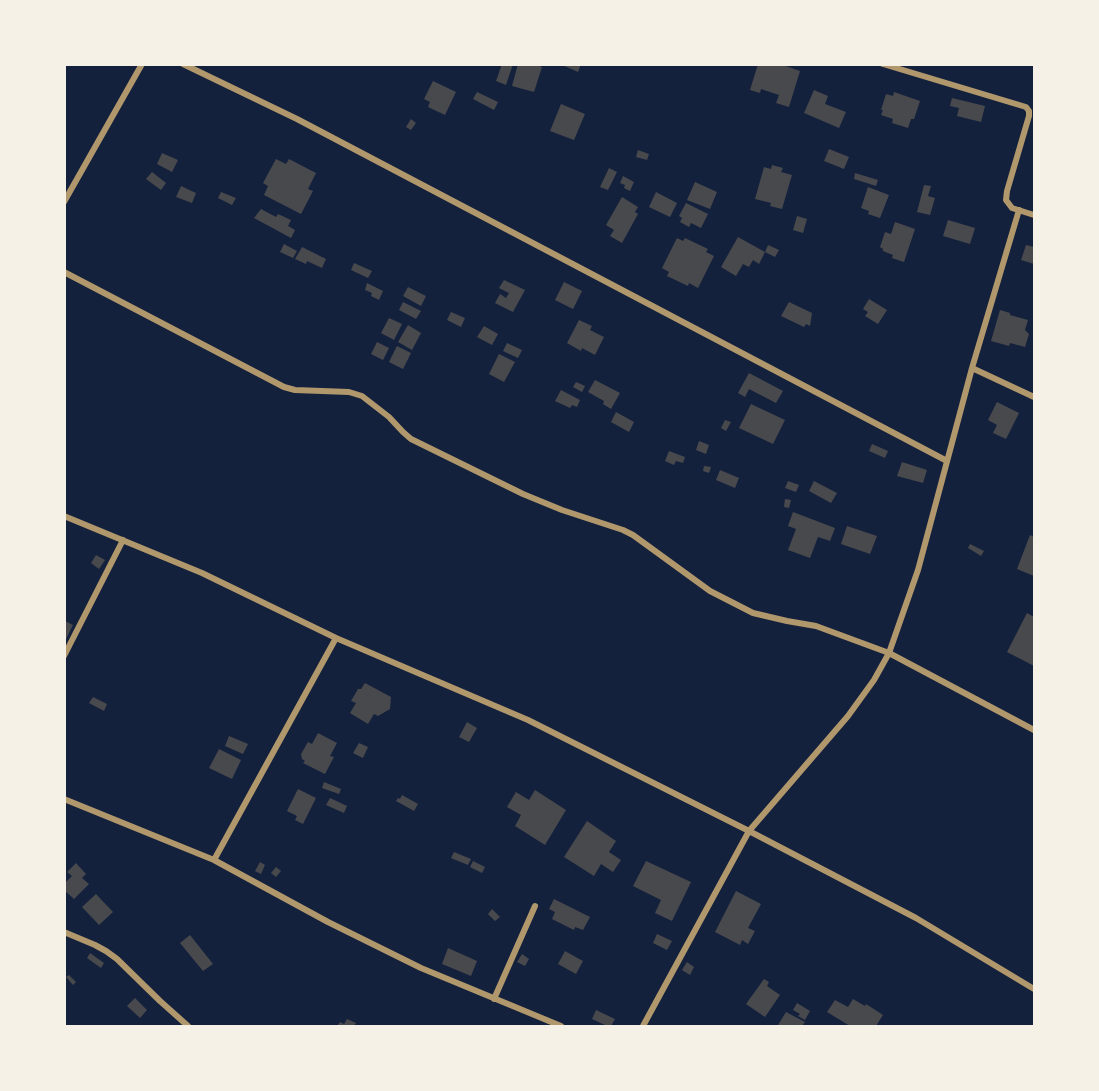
<!DOCTYPE html>
<style>
body{margin:0}
#map{position:relative;width:1099px;height:1091px;overflow:hidden;background:#14213d;font-family:"Crimson Pro",serif}
canvas{display:block}
.frame{position:absolute;inset:0;border:66px solid #f6f1e7;pointer-events:none}
</style>
<div id="map">
<canvas width="1099" height="1091"></canvas>
<div class="frame"></div>
</div>
<script>
const g = document.querySelector('canvas').getContext('2d');
g.lineJoin = 'round';
function fill(path, color) {
  g.fillStyle = color;
  g.fill(path, 'evenodd');
}
function toPath(rows) {
  const path = new Path2D();
  for (const r of rows) {
    path.moveTo(r[0], r[1]);
    for (let i = 2; i < r.length; i += 2) path.lineTo(r[i], r[i + 1]);
  }
  return path;
}
function trace(path, color, width, dash) {
  g.strokeStyle = color;
  g.lineWidth = width;
  g.lineCap = dash ? 'butt' : 'round';
  g.setLineDash(dash || []);
  g.stroke(path);
}
const building = toPath([
 [502,64,513,64,506,85,496,81],
 [518,64,533,64,542,67,534,92,512,86],
 [560,64,581,64,578,72],
 [758,64,780,64,800,71,789,107,776,103,779,95,761,89,760,93,750,90],
 [433,81,456,92,445,115,428,107,430,102,424,99],
 [814,90,828,96,825,104,846,112,839,128,804,113],
 [477,92,498,102,494,110,473,99],
 [894,92,920,101,914,119,911,119,908,128,892,123,893,119,881,115,883,110,881,110,886,94,893,96],
 [952,98,985,106,981,122,957,116,959,108,950,106],
 [561,104,585,114,574,140,550,131],
 [411,119,416,123,411,130,406,127],
 [829,149,849,157,844,169,824,161],
 [638,150,649,154,647,160,636,157],
 [162,153,178,160,172,172,157,164],
 [276,159,286,164,289,159,316,173,308,189,313,191,301,214,264,195,268,186,263,183],
 [772,165,783,168,781,172,792,175,782,209,770,206,771,203,755,199,764,167,771,169],
 [609,168,617,172,608,190,600,187],
 [152,172,166,183,161,190,146,179],
 [855,173,878,180,876,186,854,179],
 [623,176,634,182,630,191,624,188,625,185,620,183],
 [695,182,717,192,710,209,687,200],
 [924,185,931,186,928,196,935,198,930,215,917,212],
 [181,186,196,193,192,203,176,197],
 [868,187,889,195,880,218,868,214,869,211,861,208],
 [221,192,236,198,232,205,218,198],
 [656,192,677,203,670,217,649,207],
 [622,197,638,207,635,212,638,214,622,243,610,236,614,230,606,225],
 [686,203,708,214,701,228,691,223,689,227,680,222,682,218,679,216],
 [261,209,276,217,278,214,291,220,288,226,295,230,291,238,254,218],
 [797,216,807,219,803,233,793,230],
 [948,220,975,228,970,244,943,236],
 [895,222,915,229,904,262,892,258,893,255,883,251,883,249,880,247,885,232,891,234],
 [738,237,765,252,759,264,753,260,749,267,743,264,736,276,721,267],
 [677,238,683,241,685,238,708,249,706,252,714,256,698,288,689,283,688,286,667,276,669,272,662,268],
 [284,244,297,251,293,258,280,252],
 [768,245,779,250,775,257,765,252],
 [1026,245,1034,247,1034,264,1021,260],
 [302,247,326,259,322,268,307,261,306,264,295,259],
 [354,263,372,271,368,278,351,270],
 [504,280,525,290,513,312,495,303,500,294,506,298,509,293,499,288],
 [564,282,582,291,573,309,555,300],
 [367,283,383,291,379,300,371,296,372,293,365,290],
 [408,287,426,296,421,306,403,296],
 [869,299,887,310,878,324,865,316,868,312,863,309],
 [403,302,421,311,416,319,399,310],
 [789,302,812,313,810,326,806,324,804,327,781,316],
 [1000,310,1010,313,1010,315,1028,320,1025,330,1029,334,1025,347,1010,343,1009,346,991,341],
 [451,312,465,318,461,327,447,320],
 [389,318,402,324,394,340,381,333],
 [579,320,592,326,590,330,604,337,595,355,582,348,581,351,567,343],
 [408,325,421,333,412,350,398,342],
 [484,326,498,334,492,345,477,337],
 [377,342,389,348,383,360,371,354],
 [507,343,522,350,518,358,503,351],
 [397,346,411,353,403,369,389,362],
 [499,354,515,362,504,382,489,374],
 [749,373,783,391,776,403,749,389,745,397,738,393],
 [595,380,620,393,611,409,603,404,604,401,588,392],
 [576,382,585,386,582,392,573,387],
 [561,390,580,400,577,407,572,405,570,408,555,401],
 [997,402,1019,413,1006,439,993,433,997,425,988,420],
 [751,404,785,420,773,444,739,428],
 [616,412,634,422,629,432,611,422],
 [725,420,731,422,726,431,721,428],
 [699,441,709,445,706,454,696,450],
 [872,444,888,451,885,458,869,451],
 [669,451,685,457,683,463,676,461,674,465,665,461],
 [902,462,927,470,923,483,897,476],
 [704,466,711,467,709,473,703,471],
 [720,470,739,478,735,488,716,480],
 [788,481,799,485,796,492,785,488],
 [814,481,837,493,831,503,809,491],
 [785,499,791,500,789,508,784,507],
 [793,512,835,528,830,541,818,537,810,558,788,550,796,529,788,526],
 [847,526,877,536,870,554,841,544],
 [1030,535,1034,537,1034,576,1017,569],
 [970,544,984,551,981,556,968,548],
 [96,555,105,560,99,569,91,563],
 [1027,613,1034,617,1034,666,1007,652],
 [65,621,73,625,64,643,64,623],
 [365,683,391,697,390,709,378,716,374,714,368,724,350,713,356,703,351,701,358,689,361,689],
 [93,697,107,704,104,711,89,703],
 [467,722,477,728,469,742,459,737],
 [318,733,337,743,330,756,334,757,325,774,303,763,305,761,302,759,301,754,308,742,312,744],
 [229,736,248,744,243,754,225,746],
 [359,743,368,747,363,758,353,753],
 [219,749,241,760,232,779,209,768],
 [324,782,341,789,339,794,322,788],
 [298,789,316,798,303,824,295,820,297,816,287,811],
 [535,790,566,810,545,845,515,826,521,815,507,807,516,792,529,800],
 [402,795,418,804,414,811,396,801,398,798,400,799],
 [330,798,347,806,344,813,326,805],
 [587,821,616,841,609,852,621,860,613,872,601,864,594,876,564,857],
 [454,852,471,859,468,865,451,858],
 [473,861,485,867,482,873,470,867],
 [646,861,691,882,672,921,655,913,661,900,633,886],
 [260,862,265,865,261,874,255,871],
 [76,863,86,874,82,878,89,884,74,899,64,890,64,884,72,876,67,872],
 [276,867,281,871,276,877,271,873],
 [736,891,761,904,748,928,755,931,748,944,742,940,740,945,715,932],
 [96,894,113,912,99,925,82,907],
 [554,899,590,917,583,930,575,927,574,930,552,919,555,912,549,909],
 [492,909,500,917,495,921,488,914],
 [657,934,672,941,667,950,653,943],
 [190,935,213,964,203,971,180,943],
 [448,948,477,961,471,976,442,964],
 [565,951,583,961,576,974,558,964],
 [90,953,104,963,101,968,87,958],
 [522,954,529,959,525,966,517,962],
 [687,962,694,967,690,975,682,970],
 [69,975,76,982,73,985,66,977],
 [764,979,769,982,767,986,780,995,765,1017,746,1004],
 [135,998,147,1010,140,1018,127,1006],
 [853,999,865,1006,866,1004,883,1015,876,1026,850,1026,827,1012,835,1000,848,1007],
 [797,1003,810,1011,805,1020,798,1016,800,1014,793,1010],
 [596,1010,615,1019,611,1026,607,1026,592,1019],
 [786,1012,805,1022,802,1026,781,1026,778,1025],
 [347,1019,356,1023,354,1026,337,1026,340,1022,344,1024]
]);
const minor = toPath([
 [183,64,297,119,947,461],
 [883,64,1026,107,1029,111,1029,116,1007,191,1006,200,1012,208,1034,215],
 [64,202,142,64],
 [64,272,284,387,295,390,349,392,362,396,389,417,403,432,411,439,523,494,562,510,623,530,633,535,710,591,753,613,787,621,816,626,889,653,1034,730],
 [972,368,1034,397],
 [64,516,202,573,336,638,528,720,749,831,916,918,1034,989],
 [64,656,123,540],
 [64,799,214,860,328,922,421,968,561,1026],
 [214,860,336,638],
 [64,932,95,945,106,951,117,959,160,1001,188,1026],
 [494,999,535,906],
 [643,1026,749,831,848,716,874,680,889,653,918,570,972,368,1019,210]
]);
fill(building, '#48494c');
trace(minor, '#b1986c', 6);
</script>
